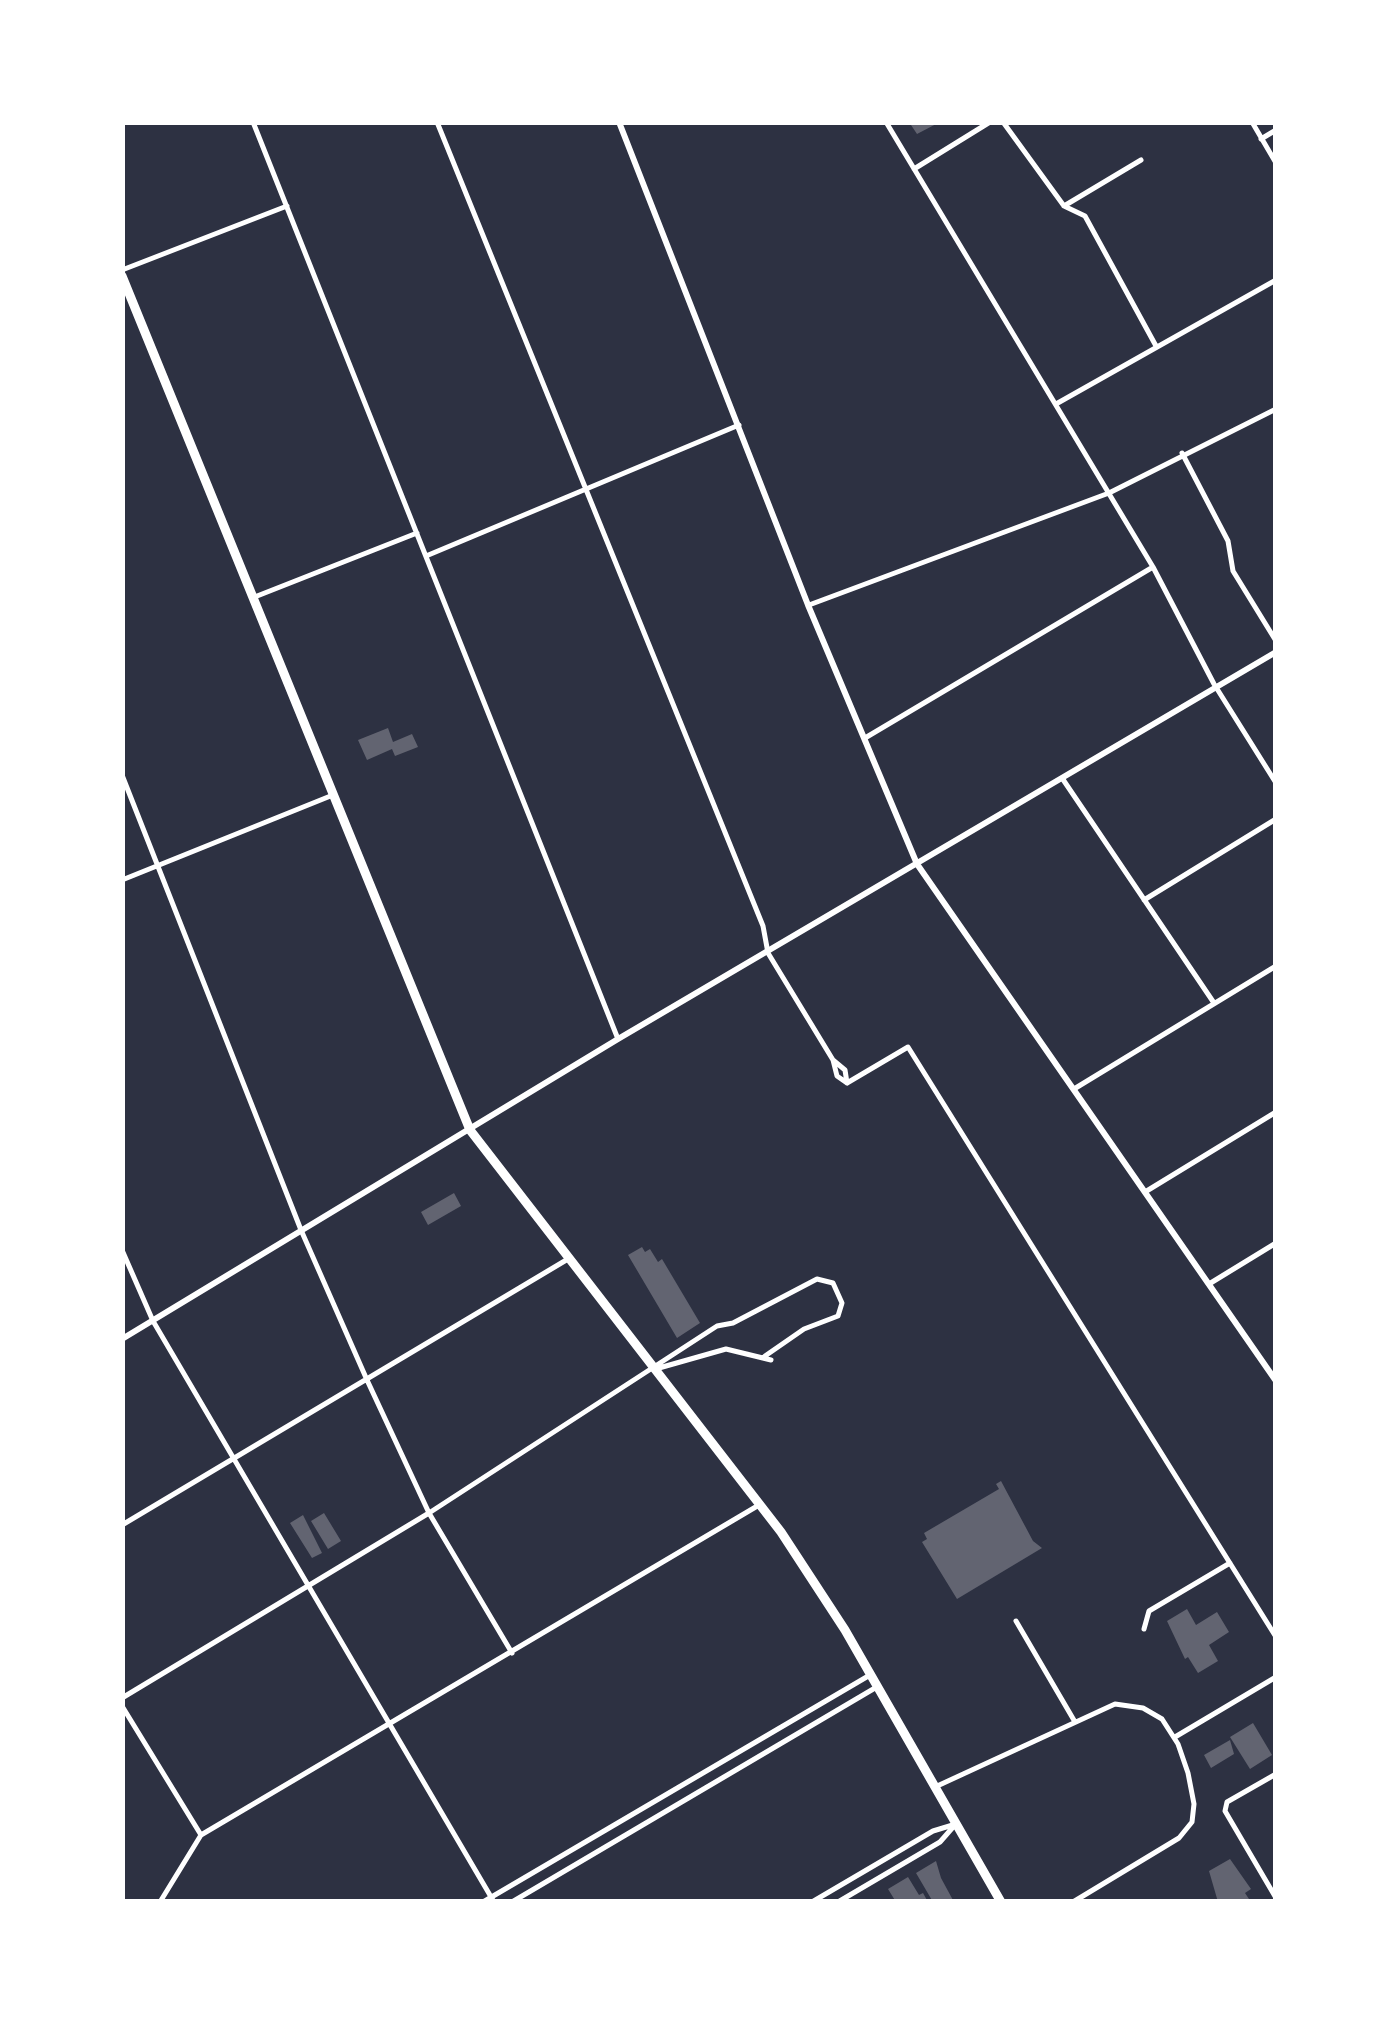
<!DOCTYPE html>
<style>
body{margin:0}
#map{position:relative;width:1398px;height:2024px;overflow:hidden;background:#2d3142;font-family:Cabin,sans-serif}
canvas{display:block}
.frame{position:absolute;inset:0;border:125px solid #fff;pointer-events:none}
</style>
<div id="map">
<canvas width="1398" height="2024"></canvas>
<div class="frame"></div>
</div>
<script>
const g = document.querySelector('canvas').getContext('2d');
g.lineJoin = 'round';
function fill(path, color) {
  g.fillStyle = color;
  g.fill(path, 'evenodd');
}
function toPath(rows) {
  const path = new Path2D();
  for (const r of rows) {
    path.moveTo(r[0], r[1]);
    for (let i = 2; i < r.length; i += 2) path.lineTo(r[i], r[i + 1]);
  }
  return path;
}
function trace(path, color, width, dash) {
  g.strokeStyle = color;
  g.lineWidth = width;
  g.lineCap = dash ? 'butt' : 'round';
  g.setLineDash(dash || []);
  g.stroke(path);
}
const building = toPath([
 [909,122,940,122,917,134],
 [388,728,393,742,412,734,418,747,395,756,392,749,367,760,358,740],
 [454,1193,461,1206,428,1225,421,1212],
 [642,1247,645,1252,650,1249,658,1262,662,1259,700,1323,677,1338,628,1255],
 [1001,1481,1033,1541,1042,1548,957,1599,922,1542,927,1539,924,1533,999,1489,996,1484],
 [324,1513,341,1541,328,1549,311,1521],
 [303,1515,322,1553,312,1558,290,1523],
 [1187,1609,1196,1625,1217,1612,1229,1632,1209,1645,1218,1661,1198,1673,1188,1657,1185,1659,1167,1621],
 [1253,1723,1272,1755,1250,1769,1230,1737],
 [1230,1740,1234,1754,1211,1768,1204,1755],
 [1230,1859,1251,1889,1245,1893,1251,1902,1218,1902,1209,1871],
 [936,1861,941,1878,954,1902,933,1902,916,1873],
 [908,1877,919,1895,923,1893,928,1902,896,1902,888,1889]
]);
const minor = toPath([
 [253,122,618,1039],
 [437,122,763,926,768,953,833,1060,837,1076,847,1083],
 [886,122,1153,567,1214,684,1276,783],
 [1003,122,1064,206,1141,160],
 [1252,122,1276,163],
 [1261,139,1276,130],
 [914,169,990,122],
 [1064,206,1085,216,1156,346],
 [122,270,287,206],
 [1056,404,1276,280],
 [1182,453,1228,541,1233,571,1276,641],
 [426,556,739,425],
 [252,598,417,533],
 [809,605,1109,493,1276,409],
 [865,738,1153,567],
 [122,775,301,1230,367,1380,429,1513,512,1653],
 [1062,778,1214,1003],
 [122,880,333,795],
 [1144,900,1276,819],
 [833,1060,845,1070,847,1083],
 [847,1083,908,1047,1276,1637],
 [1074,1089,1276,966],
 [1145,1192,1276,1112],
 [122,1250,153,1321,494,1902],
 [1209,1284,1276,1243],
 [659,1368,726,1349,771,1360],
 [122,1525,568,1259],
 [1016,1621,1075,1722],
 [1144,1629,1149,1611,1230,1563],
 [122,1698,429,1513,717,1326,733,1323,817,1279,833,1283,842,1303,838,1316,804,1329,765,1356],
 [122,1706,201,1835],
 [1175,1737,1276,1677],
 [1276,1774,1227,1802,1225,1811,1276,1898],
 [935,1787,1115,1704,1143,1708,1162,1719,1178,1744,1188,1773,1194,1804,1192,1822,1179,1838,1073,1902],
 [160,1902,201,1835,759,1505],
 [483,1902,870,1675],
 [512,1902,875,1688],
 [812,1902,933,1831,956,1824],
 [838,1902,940,1842,954,1826]
]);
const tertiary = toPath([
 [619,122,808,605,917,864,1276,1381],
 [122,1339,618,1039,1276,652]
]);
const primary = toPath([
 [122,276,470,1130,781,1532,845,1630,1001,1902]
]);
fill(building, '#626471');
trace(minor, '#fff', 5);
trace(tertiary, '#fff', 6);
trace(primary, '#fff', 9);
</script>
